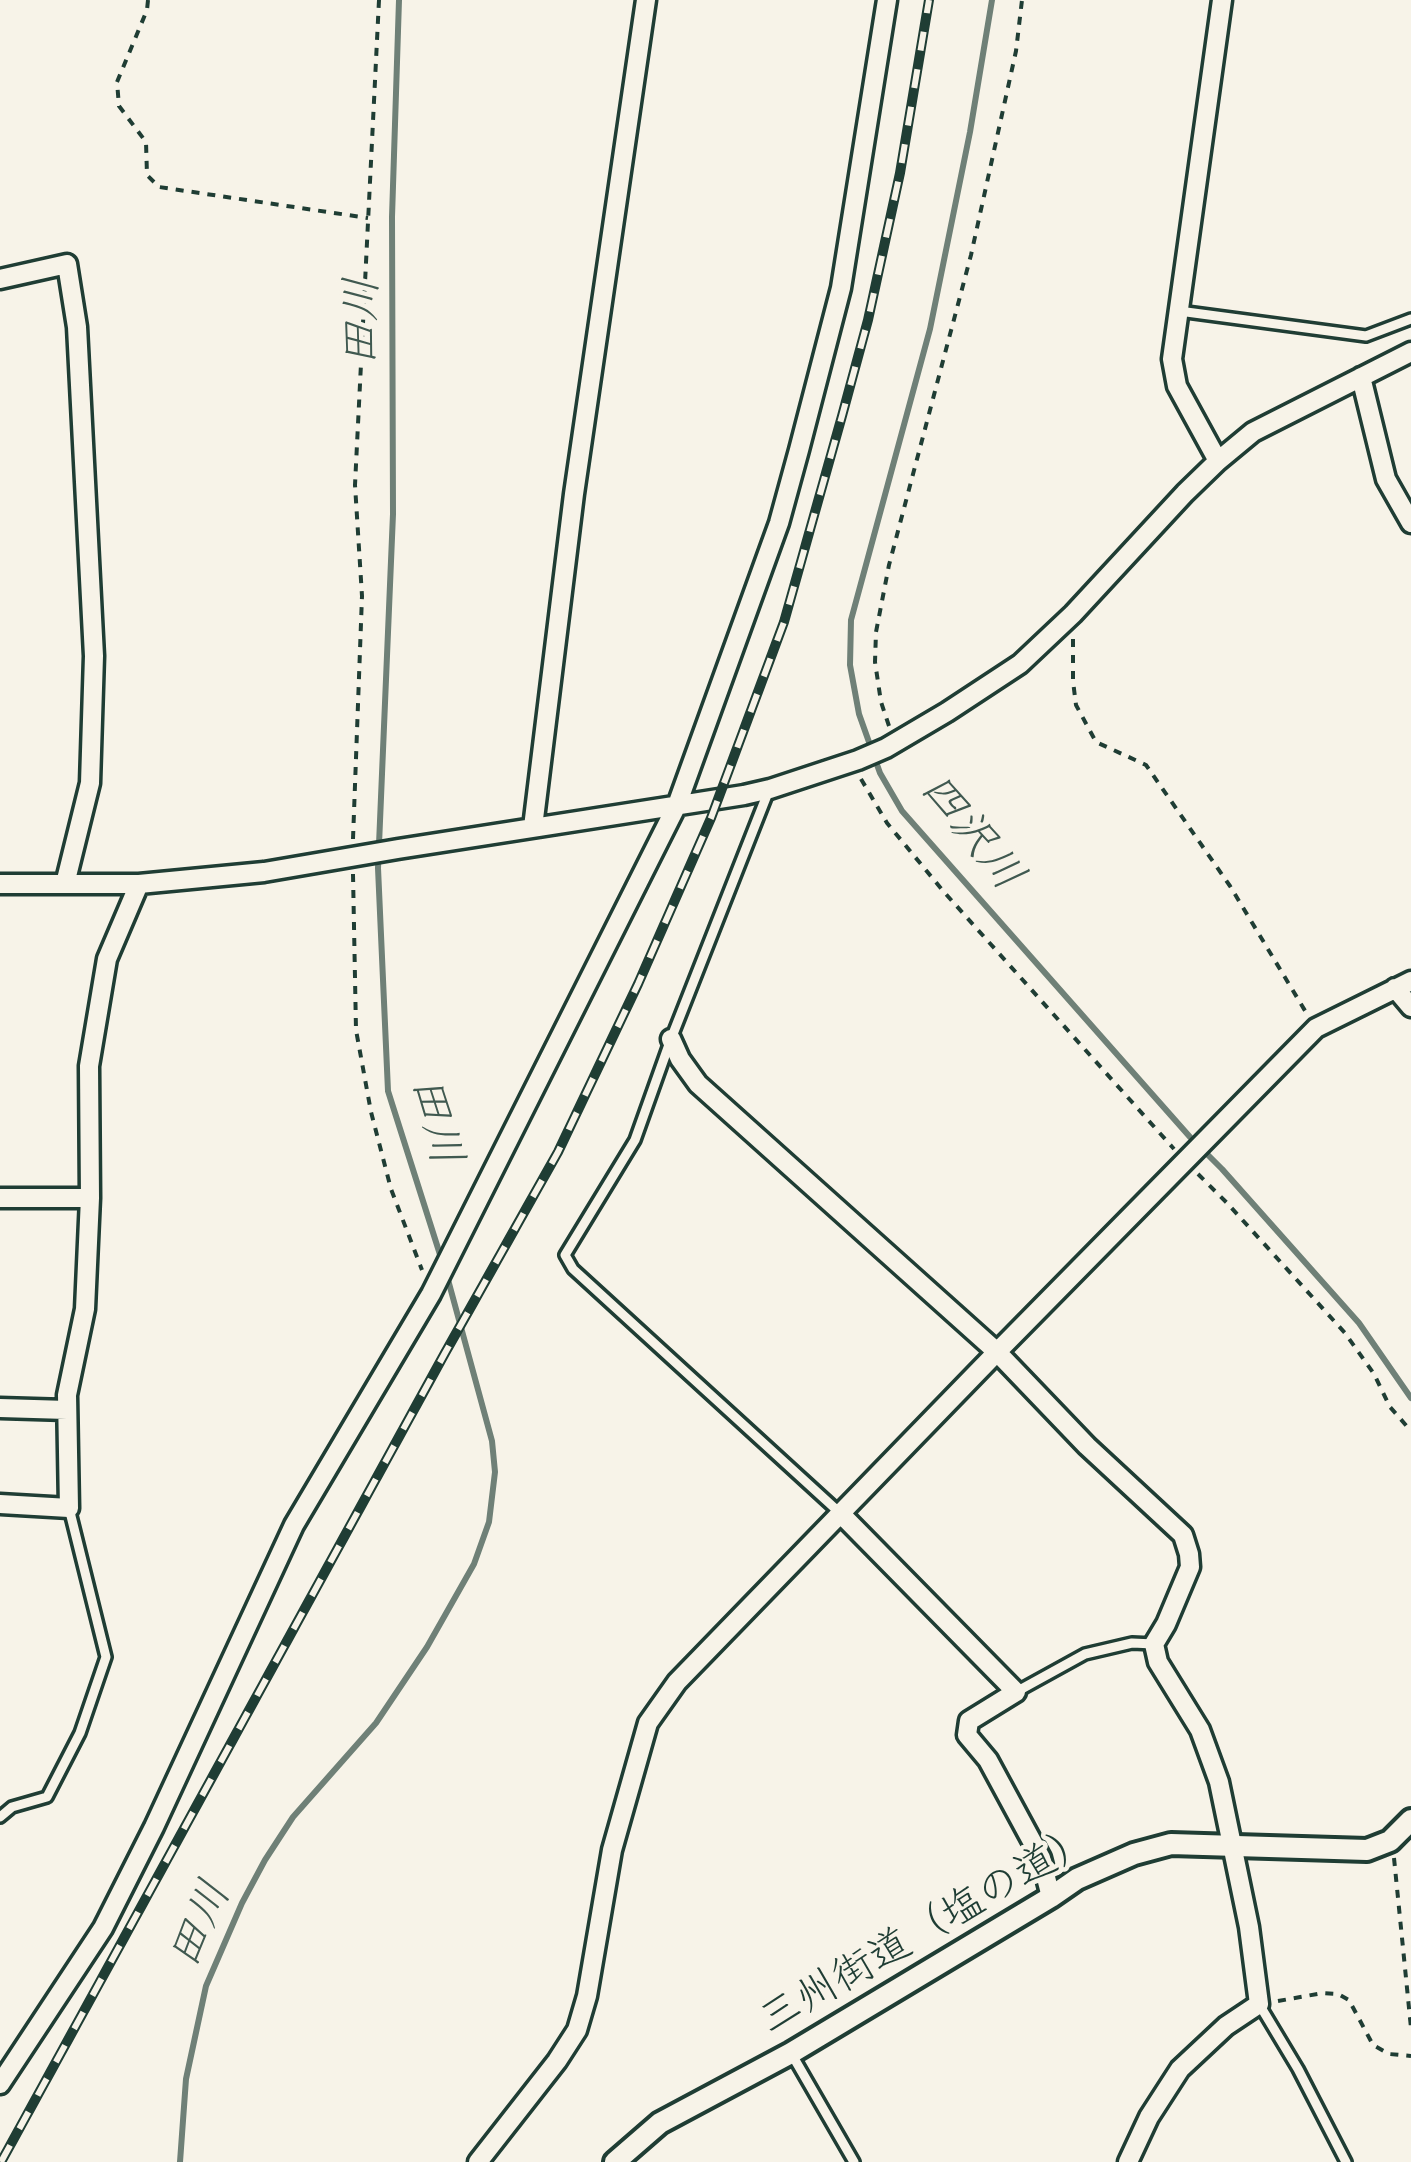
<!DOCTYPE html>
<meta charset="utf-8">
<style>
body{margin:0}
canvas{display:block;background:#f7f3e8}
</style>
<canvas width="1411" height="2162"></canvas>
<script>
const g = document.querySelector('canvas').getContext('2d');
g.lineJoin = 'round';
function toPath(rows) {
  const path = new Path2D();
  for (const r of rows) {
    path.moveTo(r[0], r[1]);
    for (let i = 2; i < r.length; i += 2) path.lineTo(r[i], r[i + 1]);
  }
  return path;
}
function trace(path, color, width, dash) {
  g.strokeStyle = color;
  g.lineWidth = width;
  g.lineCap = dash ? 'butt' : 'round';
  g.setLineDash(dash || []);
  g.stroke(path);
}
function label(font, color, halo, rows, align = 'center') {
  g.font = font + ' Caveat,"Klee One",sans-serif';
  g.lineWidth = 9;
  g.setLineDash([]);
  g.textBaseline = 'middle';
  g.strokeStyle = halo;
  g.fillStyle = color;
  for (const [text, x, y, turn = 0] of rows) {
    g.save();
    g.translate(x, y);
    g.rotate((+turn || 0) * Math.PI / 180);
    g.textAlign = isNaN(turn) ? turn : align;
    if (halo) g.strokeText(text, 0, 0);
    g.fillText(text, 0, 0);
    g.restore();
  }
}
const stream = toPath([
 [399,0,392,217,393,514,378,868,388,1091,443,1264],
 [992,0,970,132,930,329,851,620,850,665,859,714,880,773,902,811,1190,1137,1222,1169,1359,1323,1411,1398],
 [180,2162,186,2079,206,1986,242,1903,265,1860,293,1817,376,1723,427,1647,474,1564,489,1522,495,1472,492,1441,447,1276]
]);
const path = toPath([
 [148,0,147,10,117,82,119,106,146,142,147,175,159,187,368,218],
 [1073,639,1073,681,1076,705,1096,742,1146,765,1230,886,1307,1014],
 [889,726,881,702,875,662,876,632,889,565,971,255,1016,51,1022,0],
 [861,779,887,823,944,892,1174,1149],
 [353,839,362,596,355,485,379,0],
 [353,874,356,1030,371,1112,391,1189,422,1270],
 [1198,1174,1227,1203,1345,1333,1374,1374,1390,1407,1411,1431],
 [1394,1858,1411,2028],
 [1278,2001,1323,1993,1338,1994,1349,2000,1373,2045,1389,2054,1411,2056]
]);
const service = toPath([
 [1179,311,1366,336,1411,319],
 [769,790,671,1039,635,1140,565,1255,573,1269,840,1513],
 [1016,1692,1085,1654,1132,1643,1154,1644],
 [0,1817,12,1807,47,1797,80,1733,106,1657,69,1508],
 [1259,2004,1298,2069,1346,2162],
 [791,2053,854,2162]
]);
const minor = toPath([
 [0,279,67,264,77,327,94,656,90,783,65,884],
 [1361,377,1386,479,1411,523],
 [1218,461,1177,386,1172,359,1222,0],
 [533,827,574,494,646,0],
 [0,884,139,884,264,872,398,849,744,795,770,789,858,760,886,748,947,712,1020,664,1073,614,1185,493,1218,461,1253,432,1411,352],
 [1395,988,1411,1007],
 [671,1039,680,1059,698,1084,997,1352,1087,1446,1183,1535,1189,1554,1190,1567,1166,1624,1154,1644,1158,1662,1200,1730,1219,1782,1249,1927,1259,2004,1226,2026,1180,2069,1149,2117,1128,2162],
 [0,1198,90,1198],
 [0,1408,67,1410],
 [0,1504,69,1508,67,1395,85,1309,90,1198,89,1066,107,959,139,884],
 [840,1513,1016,1692,969,1721,967,1735,988,1760,1041,1858,1051,1897],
 [0,2084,103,1928,154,1827,294,1525,431,1294,677,805,779,523,799,450,841,288,887,0],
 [478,2162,557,2061,577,2030,587,1996,612,1850,648,1723,677,1682,997,1352,1316,1028,1411,981]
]);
const tertiary = toPath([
 [615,2162,660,2123,791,2053,1051,1897,1077,1879,1134,1854,1171,1844,1367,1850,1390,1841,1411,1820]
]);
const rail = toPath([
 [1,2162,445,1353,558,1152,638,984,711,818,784,622,842,416,868,320,900,173,929,0]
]);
const streetNames = [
 ["三州街道（塩の道）",927,1930,-30]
];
const waterNames = [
 ["田川",363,322,-89],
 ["四沢川",971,833,51],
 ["田川",435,1121,75],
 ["田川",201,1925,-66]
];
trace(stream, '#6f8077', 6);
trace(service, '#1f3d34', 16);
trace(minor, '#1f3d34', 25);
trace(tertiary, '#1f3d34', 28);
trace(path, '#1f3d34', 4, [8, 8]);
trace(service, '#f7f3e8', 9);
trace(minor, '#f7f3e8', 18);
trace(tertiary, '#f7f3e8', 20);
trace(rail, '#1f3d34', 10);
trace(rail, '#f7f3e8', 6, [19]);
label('42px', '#1f3d34', '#f7f3e8', streetNames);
label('italic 45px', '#405950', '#f7f3e8', waterNames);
</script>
